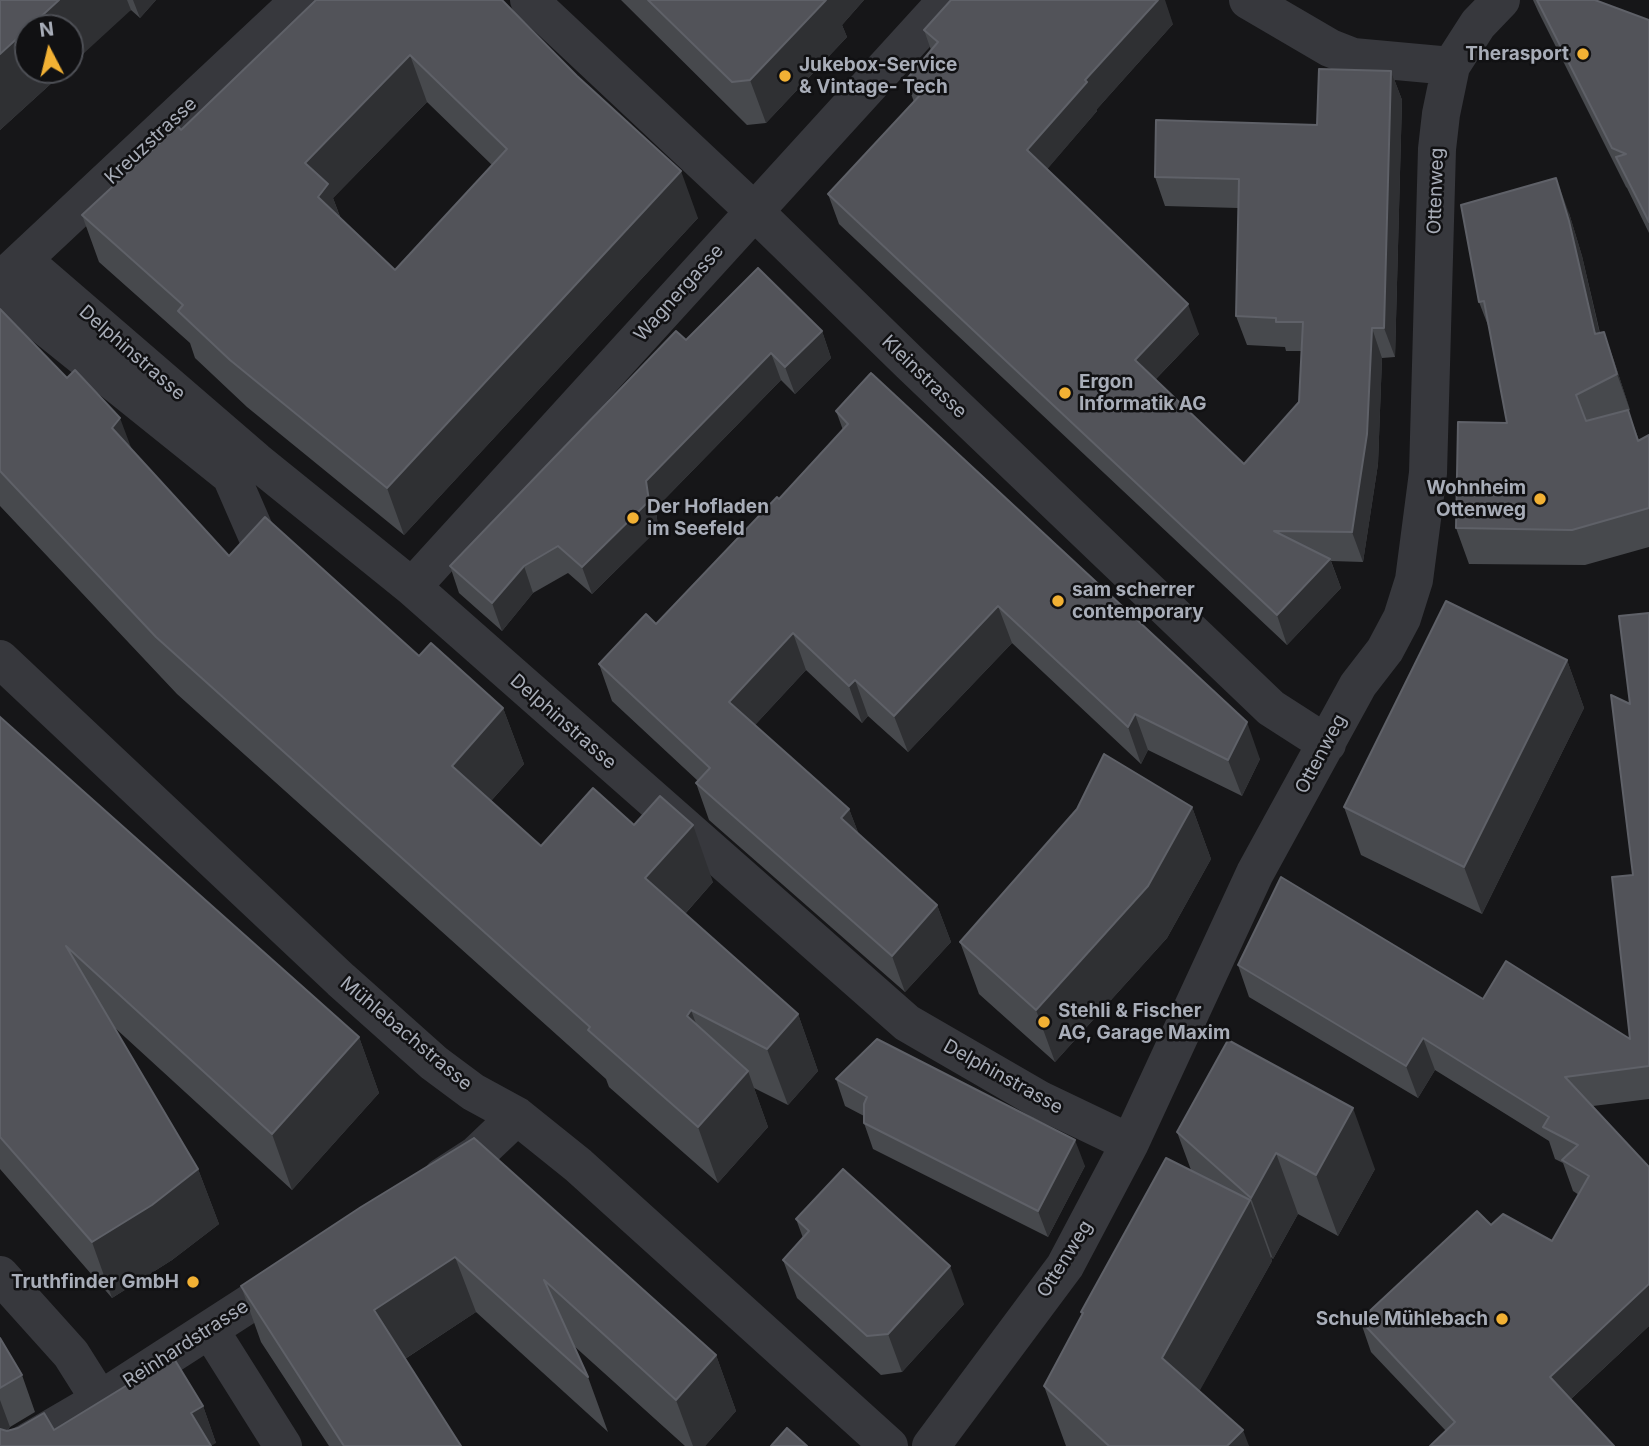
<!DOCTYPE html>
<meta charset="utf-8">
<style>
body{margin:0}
#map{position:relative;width:1649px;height:1446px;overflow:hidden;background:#161618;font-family:Inter,sans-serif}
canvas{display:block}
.north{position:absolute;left:14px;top:14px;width:70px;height:70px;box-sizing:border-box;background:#111113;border:2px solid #4d4f55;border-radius:50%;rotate:353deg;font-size:19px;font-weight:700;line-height:28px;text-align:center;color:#a8adb8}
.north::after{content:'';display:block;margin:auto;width:24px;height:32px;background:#f2b134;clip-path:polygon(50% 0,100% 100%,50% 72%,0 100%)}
</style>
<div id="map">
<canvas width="1649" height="1446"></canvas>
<div class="north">N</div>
</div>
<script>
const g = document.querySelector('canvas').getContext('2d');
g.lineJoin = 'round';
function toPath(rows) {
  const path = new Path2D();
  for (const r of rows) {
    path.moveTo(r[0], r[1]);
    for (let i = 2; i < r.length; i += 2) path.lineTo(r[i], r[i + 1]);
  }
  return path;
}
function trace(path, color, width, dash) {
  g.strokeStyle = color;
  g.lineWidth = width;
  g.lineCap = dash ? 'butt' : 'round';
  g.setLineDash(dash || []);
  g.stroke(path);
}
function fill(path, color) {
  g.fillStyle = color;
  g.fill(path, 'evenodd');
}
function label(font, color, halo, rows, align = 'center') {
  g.font = font + ' Inter,sans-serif';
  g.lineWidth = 5;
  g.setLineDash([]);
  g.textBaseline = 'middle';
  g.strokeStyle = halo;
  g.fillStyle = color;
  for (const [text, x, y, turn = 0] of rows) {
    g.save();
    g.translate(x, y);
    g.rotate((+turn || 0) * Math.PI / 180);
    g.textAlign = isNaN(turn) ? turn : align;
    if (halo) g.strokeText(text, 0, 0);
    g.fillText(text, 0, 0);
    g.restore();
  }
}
const minor = toPath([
 [529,0,754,211,910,363,1271,708,1327,744],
 [1248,0,1330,48,1353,57,1451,66],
 [23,260,256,461,412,587,907,1023,1040,1100,1130,1143],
 [0,281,300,0],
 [0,286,28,313,231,476,258,538],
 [412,587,947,0],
 [0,659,341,980,434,1063,473,1092,517,1116,578,1165,889,1446],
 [442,1177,476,1155,517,1116],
 [0,1275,71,1354,100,1400],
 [210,1330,283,1446],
 [21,1446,100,1400,292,1276],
 [931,1446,1065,1266,1130,1143,1255,873,1358,685,1385,650,1402,618,1414,580,1428,473,1437,149,1441,114,1451,66,1478,24,1501,0]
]);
const wall = toPath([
 [0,0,156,0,140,18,131,10,28,70,66,70,0,130],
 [316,0,698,218,404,535,247,407,195,358,190,343,99,262,82,215,181,130],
 [427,102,492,165,395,270,341,219,333,198],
 [621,0,864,0,842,25,847,37,766,123,747,125],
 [1533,0,1595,0,1649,20,1649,233,1627,188,1626,187,1538,11],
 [1173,24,1097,109,1097,111,1047,169,1199,334,1155,380,1244,464,1299,402,1302,351,1286,351,1285,347,1247,345,1236,316,1238,208,1165,206,1155,177,1317,125,1391,71,1402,100,1395,357,1382,358,1378,464,1363,562,1331,561,1341,588,1287,645,839,224,828,194,914,102,906,80,931,50,924,30],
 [1569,213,1582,256,1600,333,1604,332,1616,367,1630,410,1628,411,1639,440,1649,435,1649,547,1585,565,1469,564,1456,528,1507,423,1489,328,1479,302],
 [0,309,67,378,229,556,419,656,503,708,524,764,491,801,541,846,634,825,713,882,685,914,798,1014,818,1071,788,1105,754,1088,768,1127,718,1183,609,1087,606,1079,177,694,0,506],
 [822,331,831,358,795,394,781,380,656,508,658,529,592,594,568,573,533,593,502,631,459,593,450,566,686,340],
 [836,411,1260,759,1242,796,1148,750,1141,764,1012,643,908,752,868,716,862,723,806,670,755,725,849,809,859,835,937,905,951,942,905,992,709,820,696,783,698,781,612,701,599,664,656,624,779,499,843,430],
 [1649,613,1649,1099,1593,1106,1649,1167,1649,1326,1571,1399,1446,1431,1371,1352,1360,1320,1491,1225,1552,1241,1579,1195,1573,1191,1563,1163,1555,1159,1549,1141,1435,1070,1418,1098,1249,997,1238,965,1483,999,1630,1039,1633,875,1630,704],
 [1567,660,1584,708,1482,914,1361,855,1344,807],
 [0,715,1,719,359,1037,379,1093,292,1190,114,1027,198,1169,219,1224,172,1260,112,1298,0,1169],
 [1192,807,1211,859,1167,938,1055,1062,979,994,960,942,1077,809],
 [836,1079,1085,1166,1048,1237,873,1149,864,1123,864,1116,845,1106],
 [1177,1132,1375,1169,1338,1236,1298,1214,1273,1259,1271,1257,1272,1261,1199,1391,1249,1446,1066,1446,1044,1386,1082,1315,1081,1312,1191,1170],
 [474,1138,716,1355,736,1411,705,1446,685,1446,573,1345,588,1377,608,1432,476,1312,405,1359,461,1446,329,1446,261,1342,241,1286],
 [796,1219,964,1304,902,1372,881,1375,797,1298,783,1260,803,1238],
 [0,1338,22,1375,35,1412,10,1427,7,1431,54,1430,203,1406,216,1443,0,1446]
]);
const shadedWall = toPath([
 [59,0,127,0,131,10,70,66,70,28,28,28],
 [133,0,156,0,140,18],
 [826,0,864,0,842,25,847,37,766,123,750,80],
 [1158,0,1165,0,1173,24,1097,109,1097,111,1038,180,1027,150,1085,80],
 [28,28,28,70,66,70,0,130,0,54],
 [410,55,427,102,333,198,345,231,335,244,305,163],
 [1391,71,1402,100,1395,357,1384,328],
 [681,171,698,218,404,535,387,488],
 [1556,178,1569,213,1582,256,1608,370,1595,334],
 [1188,304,1199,334,1145,390,1135,360],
 [1372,328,1382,358,1378,464,1363,562,1352,532],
 [822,331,831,358,795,394,785,367],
 [1604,332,1616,367,1630,410,1617,374],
 [771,353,781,380,656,508,658,529,592,594,582,567,646,481],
 [120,418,141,474,112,428],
 [1330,559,1341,588,1287,645,1277,615],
 [524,566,533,593,502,631,492,603],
 [998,606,1012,643,908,752,894,716],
 [793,633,806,670,742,739,729,702],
 [1567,660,1584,708,1482,914,1464,867],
 [855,680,868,716,862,723,849,686],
 [503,708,524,764,472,822,452,766],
 [1135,714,1148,750,1141,764,1128,727],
 [1247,722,1260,759,1242,796,1228,760],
 [1192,807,1211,859,1167,938,1055,1062,1036,1010],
 [849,809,863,845,841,818],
 [693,825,713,882,666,935,645,878],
 [937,905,951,942,905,992,892,956],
 [691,1010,712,1067,687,1016],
 [798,1014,818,1071,788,1105,767,1049],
 [359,1037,379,1093,292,1190,272,1134],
 [1423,1038,1435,1070,1418,1098,1406,1066],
 [748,1071,768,1127,718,1183,698,1127],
 [1353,1108,1375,1169,1338,1236,1316,1175],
 [1075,1140,1085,1166,1048,1237,1038,1211],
 [1276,1153,1298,1214,1273,1259,1251,1198],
 [198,1169,219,1224,172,1260,112,1298,92,1242],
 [1250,1200,1272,1261,1184,1419,1162,1358],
 [455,1257,476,1312,394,1366,374,1310],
 [950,1266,964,1304,902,1372,888,1334],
 [1649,1284,1649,1326,1561,1408,1550,1377],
 [716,1355,736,1411,705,1446,693,1446,676,1400],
 [0,1400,10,1427,2,1436,0,1443],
 [203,1406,216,1443,211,1446,191,1413],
 [1243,1430,1249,1446,1227,1446]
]);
const building = toPath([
 [0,0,59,0,0,54,0,0],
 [316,0,502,0,577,76,681,171,387,488,230,360,178,311,183,305,82,215,178,126,181,130,316,0],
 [410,55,507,149,395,270,318,197,328,184,305,163,410,55],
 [648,0,826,0,750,80,732,82,648,0],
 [951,0,1158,0,1085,80,1087,82,1027,150,1188,304,1135,360,1244,464,1299,402,1303,322,1276,322,1276,318,1236,316,1239,179,1155,177,1156,120,1317,125,1319,69,1391,71,1384,328,1372,328,1367,434,1352,532,1274,531,1330,559,1277,615,828,194,922,93,906,80,938,42,924,30,951,0],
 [1537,0,1595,0,1649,20,1649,222,1616,157,1626,154,1612,148,1537,0],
 [1556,178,1569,221,1595,334,1604,332,1617,374,1576,395,1586,421,1628,410,1638,441,1649,435,1649,508,1572,530,1456,528,1458,422,1507,423,1484,301,1479,302,1461,205,1556,178],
 [758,268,822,331,785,367,771,353,646,481,649,501,582,567,558,546,524,566,492,603,450,566,676,331,686,340,758,268],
 [0,309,67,378,75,370,120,418,112,428,229,556,265,517,419,656,431,643,503,708,452,766,541,846,593,788,634,825,660,796,693,825,645,878,798,1014,767,1049,691,1010,687,1016,748,1071,698,1127,588,1030,590,1027,156,637,0,471,0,309],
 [871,373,1247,722,1228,760,1135,714,1128,727,998,606,894,716,855,680,849,686,793,633,729,702,849,809,841,818,937,905,892,956,696,783,710,768,599,664,646,614,656,624,777,497,779,499,848,424,836,411,871,373],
 [1446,601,1567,660,1464,867,1344,807,1446,601],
 [1649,613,1649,1066,1565,1077,1649,1167,1649,1284,1550,1377,1614,1446,1430,1446,1455,1422,1360,1320,1477,1211,1491,1225,1503,1214,1552,1241,1589,1176,1562,1160,1578,1145,1543,1127,1549,1117,1423,1038,1406,1066,1238,965,1281,877,1483,999,1506,961,1630,1039,1612,877,1633,875,1611,695,1630,704,1619,616,1649,613],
 [0,717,359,1037,272,1134,66,946,198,1169,152,1205,92,1242,0,1137,0,717],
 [1104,754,1192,807,1148,886,1036,1010,960,942,1077,809,1104,754],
 [877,1039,1075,1140,1038,1211,864,1123,864,1104,867,1097,836,1079,877,1039],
 [1228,1040,1353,1108,1316,1175,1276,1153,1251,1198,1177,1132,1228,1040],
 [474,1138,716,1355,676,1400,544,1280,588,1377,455,1257,374,1310,461,1446,344,1446,241,1286,361,1207,474,1138],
 [1166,1158,1250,1200,1162,1358,1243,1430,1227,1446,1109,1446,1044,1386,1083,1313,1081,1312,1166,1158],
 [843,1169,950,1266,888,1334,867,1336,783,1260,809,1231,796,1219,843,1169],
 [0,1338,22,1375,0,1388,0,1338],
 [173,1357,203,1406,191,1413,211,1446,0,1446,0,1429,7,1431,18,1428,44,1413,54,1430,173,1357],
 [787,1428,807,1446,771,1446,787,1428]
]);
const markers = [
 [1583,54,7,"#f2b134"],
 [785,76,7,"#f2b134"],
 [1065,393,7,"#f2b134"],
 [1540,499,7,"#f2b134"],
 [633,518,7,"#f2b134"],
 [1058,601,7,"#f2b134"],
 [1044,1022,7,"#f2b134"],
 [193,1282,7,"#f2b134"],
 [1502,1319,7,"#f2b134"]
];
const poiNames = [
 ["Therasport",1569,54,"right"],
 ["Jukebox-Service",799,65],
 ["& Vintage- Tech",799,87],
 ["Ergon",1079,382],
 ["Informatik AG",1079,404],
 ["Wohnheim",1526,488,"right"],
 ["Ottenweg",1526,510,"right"],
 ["Der Hofladen",647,507],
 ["im Seefeld",647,529],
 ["sam scherrer",1072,590],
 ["contemporary",1072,612],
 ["Stehli & Fischer",1058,1011],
 ["AG, Garage Maxim",1058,1033],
 ["Truthfinder GmbH",179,1282,"right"],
 ["Schule Mühlebach",1488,1319,"right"]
];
const streetNames = [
 ["Kreuzstrasse",151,141,-43],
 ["Ottenweg",1436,191,-88],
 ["Wagnergasse",679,293,-48],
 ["Delphinstrasse",132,353,41],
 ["Kleinstrasse",924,377,44],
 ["Delphinstrasse",563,722,41],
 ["Ottenweg",1321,754,-62],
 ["Mühlebachstrasse",406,1034,40],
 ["Delphinstrasse",1003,1077,29],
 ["Ottenweg",1065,1259,-58],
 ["Reinhardstrasse",186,1344,-33]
];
trace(minor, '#37383d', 38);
fill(wall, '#47494d');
fill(shadedWall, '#2f3033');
fill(building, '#525359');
trace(building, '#5f6168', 2);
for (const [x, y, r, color] of markers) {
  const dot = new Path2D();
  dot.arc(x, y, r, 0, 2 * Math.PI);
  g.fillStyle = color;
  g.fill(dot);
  trace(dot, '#111113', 2.5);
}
label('bold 19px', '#a8adb8', '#111113', poiNames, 'left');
label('19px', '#a8adb8', '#111113', streetNames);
</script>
